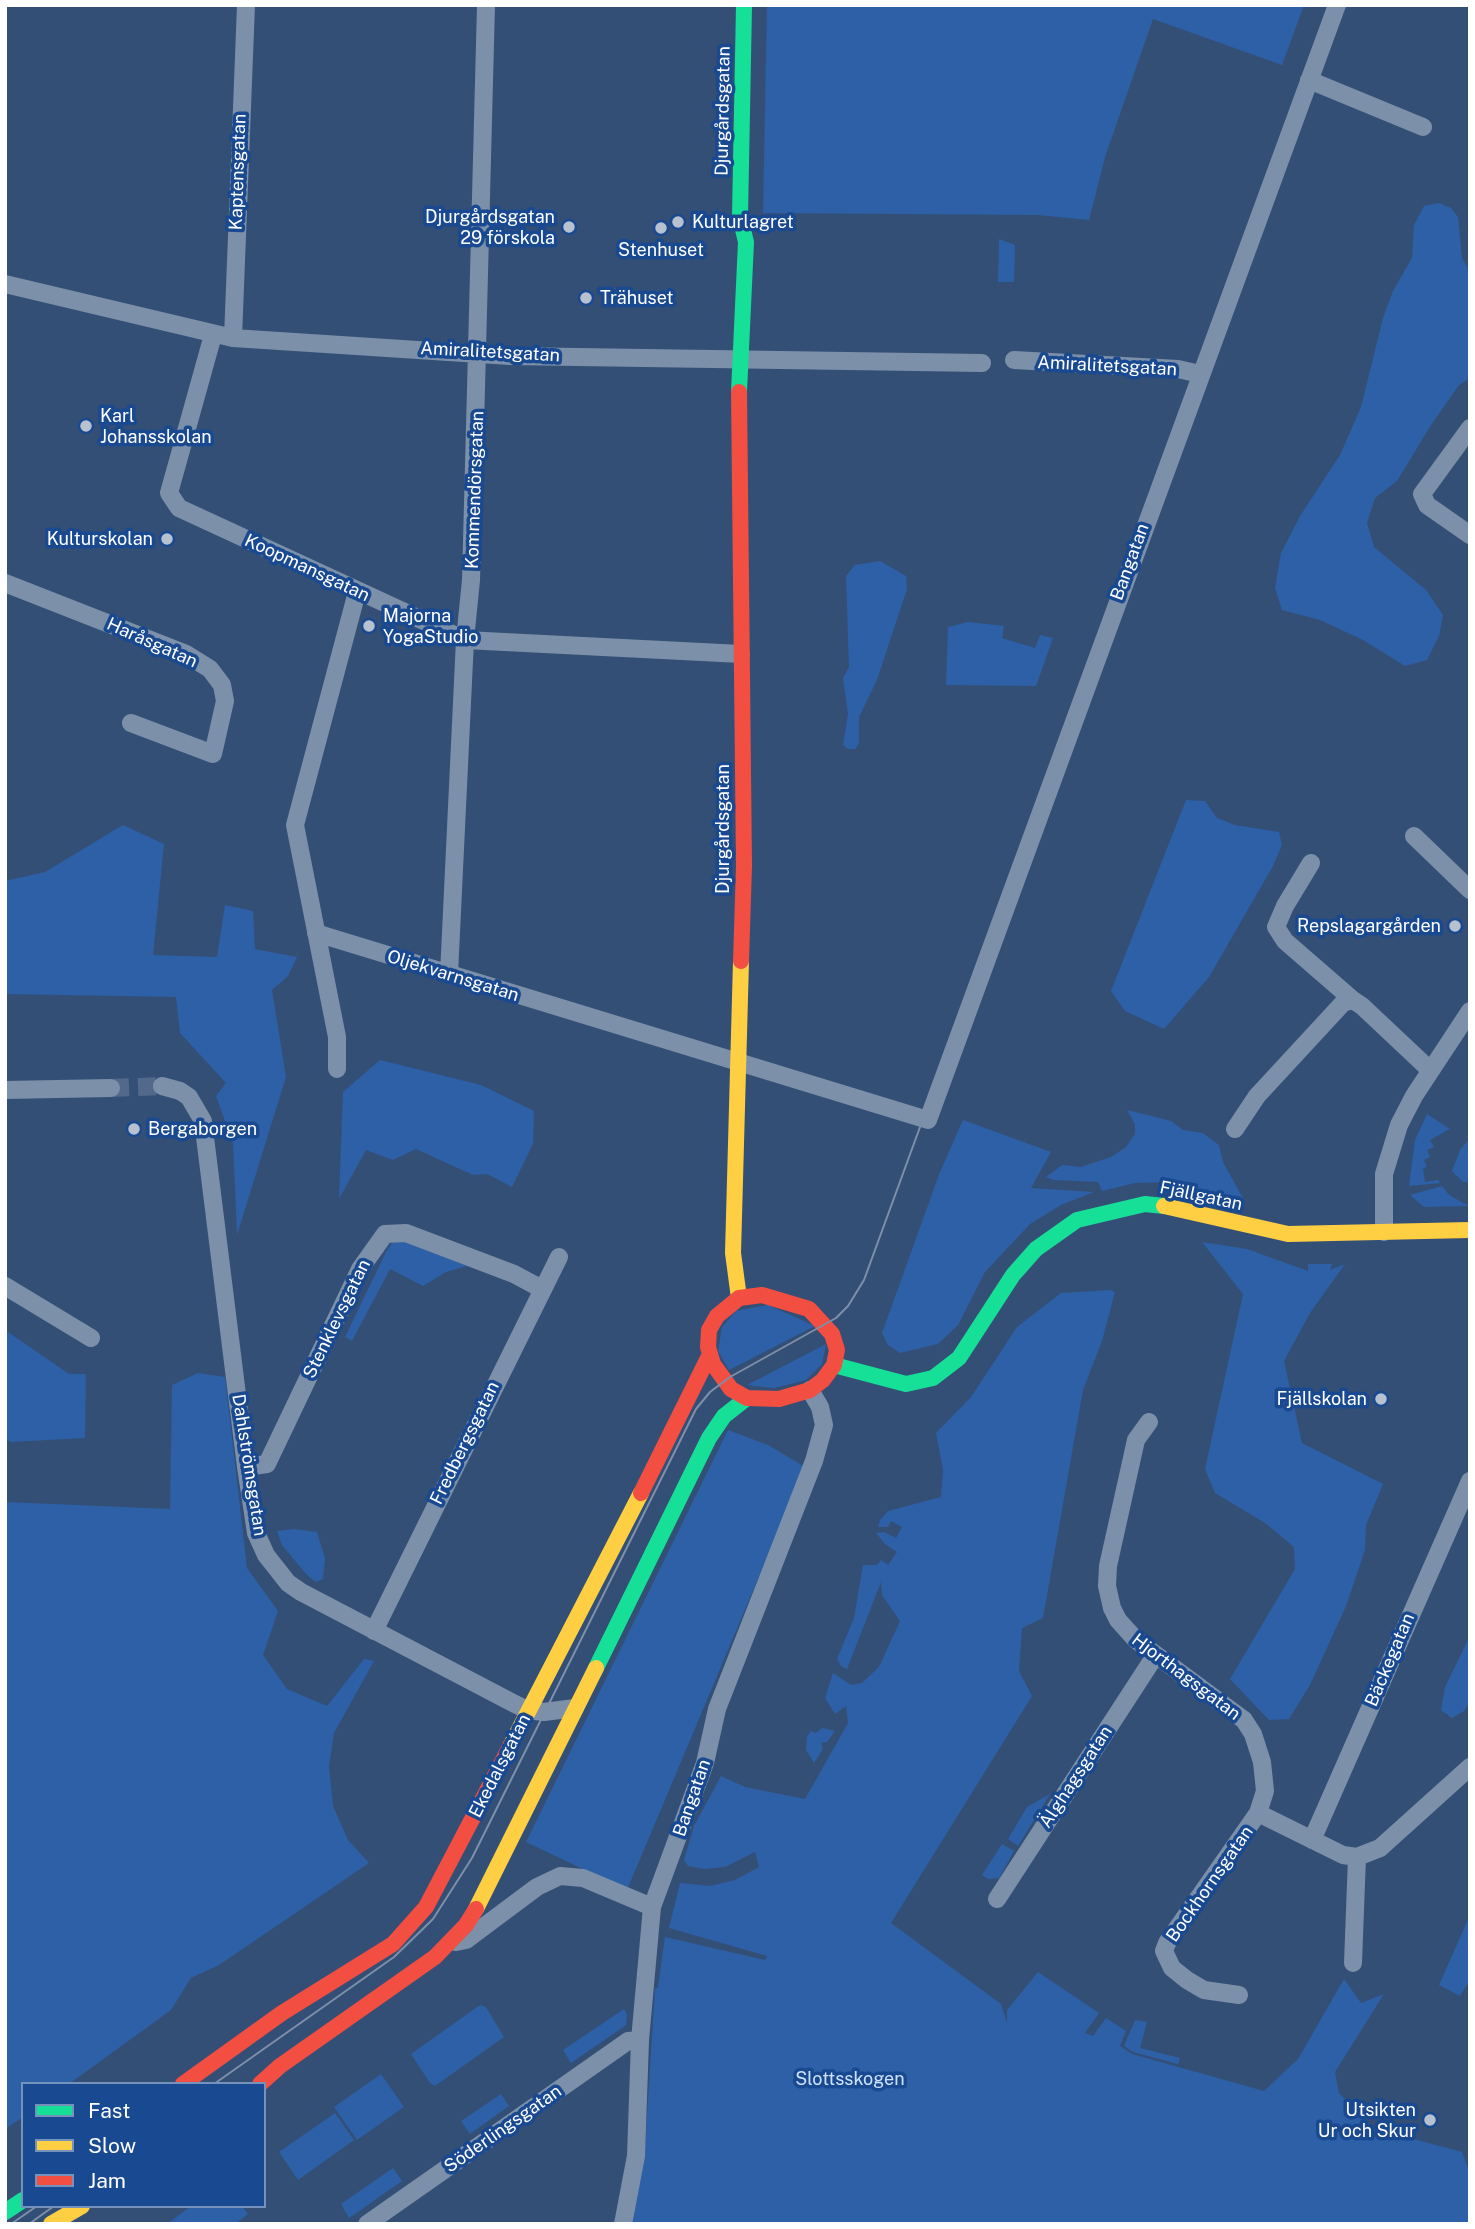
<!DOCTYPE html>
<meta charset="utf-8">
<style>
body{margin:0}
#map{position:relative;width:1475px;height:2229px;overflow:hidden;background:#344f76;font-family:"Public Sans",sans-serif}
canvas{display:block}
.frame{position:absolute;inset:0;border:7px solid #fff;pointer-events:none}
.legend{position:absolute;left:21px;top:2082px;width:245px;height:126px;box-sizing:border-box;background:#194991;border:2px solid #7592bd;margin:0;padding:9px 12px;list-style:none;font-size:21px;color:#fff}
.legend li{display:flex;align-items:center;gap:14px;height:35px}
.legend b{width:35px;border:2px solid #7592bd}
</style>
<div id="map">
<canvas width="1475" height="2229"></canvas>
<div class="frame"></div>
<ul class="legend">
<li><b style="height:9px;background:#16e098"></b>Fast</li>
<li><b style="height:9px;background:#ffcf43"></b>Slow</li>
<li><b style="height:9px;background:#f24e42"></b>Jam</li>
</ul>
</div>
<script>
const g = document.querySelector('canvas').getContext('2d');
g.lineJoin = 'round';
function fill(path, color) {
  g.fillStyle = color;
  g.fill(path, 'evenodd');
}
function toPath(rows) {
  const path = new Path2D();
  for (const r of rows) {
    path.moveTo(r[0], r[1]);
    for (let i = 2; i < r.length; i += 2) path.lineTo(r[i], r[i + 1]);
  }
  return path;
}
function trace(path, color, width, dash) {
  g.strokeStyle = color;
  g.lineWidth = width;
  g.lineCap = dash ? 'butt' : 'round';
  g.setLineDash(dash || []);
  g.stroke(path);
}
function label(font, color, halo, rows, align = 'center') {
  g.font = font + ' "Public Sans",sans-serif';
  g.lineWidth = 7;
  g.setLineDash([]);
  g.textBaseline = 'middle';
  g.strokeStyle = halo;
  g.fillStyle = color;
  for (const [text, x, y, turn = 0] of rows) {
    g.save();
    g.translate(x, y);
    g.rotate((+turn || 0) * Math.PI / 180);
    g.textAlign = isNaN(turn) ? turn : align;
    if (halo) g.strokeText(text, 0, 0);
    g.fillText(text, 0, 0);
    g.restore();
  }
}
const green = toPath([
 [767,5,1304,5,1282,65,1153,19,1106,154,1089,220,1038,215,763,213],
 [1439,203,1451,208,1458,217,1462,258,1470,272,1470,378,1459,385,1431,425,1397,481,1375,498,1367,523,1374,547,1426,590,1443,615,1439,636,1427,660,1405,666,1363,640,1320,620,1282,610,1275,588,1281,553,1300,516,1340,455,1361,407,1383,318,1393,291,1412,258,1414,225,1424,206],
 [999,239,1015,245,1014,282,998,282],
 [880,561,906,576,907,589,877,680,859,717,859,743,855,749,848,749,843,745,848,714,843,678,849,667,846,576,855,565],
 [968,622,1004,626,1002,638,1035,648,1040,635,1053,638,1036,686,946,685,948,627],
 [1186,800,1205,801,1217,818,1235,825,1279,832,1282,845,1273,866,1209,977,1164,1029,1125,1011,1111,991],
 [123,825,164,844,153,955,217,957,225,905,253,911,255,949,297,957,288,976,272,990,286,1077,237,1235,233,1143,216,1096,226,1083,180,1033,176,997,5,994,5,881,45,872],
 [380,1060,481,1085,534,1111,533,1144,512,1187,487,1174,473,1175,416,1149,393,1160,366,1150,339,1199,343,1092],
 [1127,1110,1171,1121,1183,1130,1203,1133,1219,1145,1223,1162,1244,1200,1167,1182,1135,1183,1102,1191,1098,1182,1053,1180,1046,1177,1062,1165,1081,1167,1111,1157,1126,1147,1135,1134,1135,1124],
 [1427,1114,1450,1129,1430,1140,1434,1147,1427,1150,1430,1157,1424,1160,1427,1166,1423,1169,1425,1182,1438,1180,1440,1183,1409,1186,1415,1140],
 [963,1120,1051,1152,1031,1188,1094,1192,1061,1205,1030,1224,985,1272,958,1325,938,1344,900,1353,888,1345,882,1333,940,1172],
 [1470,1138,1470,1182,1463,1182,1452,1171,1460,1150],
 [1442,1186,1449,1195,1469,1206,1424,1207,1410,1195],
 [400,1240,467,1266,446,1272,423,1286,390,1269,352,1341,345,1337,386,1252,392,1243],
 [1202,1242,1247,1249,1308,1271,1308,1264,1332,1264,1330,1270,1345,1264,1310,1313,1284,1361,1302,1443,1383,1484,1366,1525,1365,1550,1346,1606,1310,1685,1289,1719,1269,1720,1230,1679,1295,1569,1294,1547,1265,1523,1215,1493,1205,1469,1243,1294],
 [1111,1290,1115,1292,1102,1341,1083,1390,1043,1618,1022,1628,1019,1671,1032,1696,891,1923,1001,2004,1007,2023,1007,2010,1038,1972,1099,2013,1085,2033,1093,2036,1106,2018,1126,2031,1120,2046,1132,2054,1264,2091,1298,2059,1344,1979,1361,2003,1384,1994,1335,2072,1339,2093,1373,2128,1462,2152,1470,2173,1470,2224,631,2224,645,2148,655,1989,658,1987,665,1937,765,1960,767,1956,669,1928,680,1883,710,1886,735,1880,759,1867,755,1852,725,1867,704,1869,688,1866,684,1860,694,1826,721,1776,745,1787,805,1799,848,1723,846,1706,835,1714,825,1698,833,1673,851,1685,862,1683,879,1667,900,1621,882,1595,881,1582,847,1669,841,1666,837,1659,854,1618,863,1565,877,1565,881,1560,888,1565,897,1552,885,1544,876,1533,884,1532,896,1538,902,1527,891,1521,888,1527,878,1527,880,1520,888,1511,941,1497,943,1470,936,1433,971,1397,1017,1327,1061,1293],
 [768,1305,815,1326,729,1370,718,1351,722,1327,736,1311],
 [5,1330,69,1374,86,1374,85,1438,10,1442,5,1437],
 [826,1344,822,1364,806,1380,774,1388,747,1385],
 [198,1373,225,1377,247,1568,278,1611,263,1655,287,1689,327,1706,364,1659,374,1661,334,1733,329,1766,333,1806,348,1840,369,1863,219,1965,191,1978,171,2010,69,2084,23,2084,23,2117,5,2129,5,1502,170,1509,172,1385],
 [728,1430,768,1445,805,1467,627,1890,526,1842],
 [294,1529,317,1532,325,1558,323,1579,316,1582,306,1574,282,1545,277,1531],
 [1470,1636,1470,1702,1464,1711,1452,1718,1441,1710,1445,1687],
 [822,1728,835,1731,827,1742,821,1743,823,1749,814,1763,806,1750,807,1736,811,1731,816,1733],
 [1050,1794,1018,1846,1008,1839,1027,1807],
 [1002,1844,1014,1851,999,1878,988,1879,982,1875],
 [1470,1915,1470,1980,1460,1996,1439,1985],
 [480,2005,486,2007,504,2037,435,2086,430,2083,411,2054],
 [624,2009,627,2014,626,2025,571,2063,563,2050],
 [1135,2020,1147,2022,1140,2048,1180,2058,1178,2064,1133,2052,1124,2046],
 [381,2074,404,2107,357,2140,334,2107],
 [501,2094,509,2106,470,2134,461,2121],
 [335,2113,354,2140,298,2180,279,2152],
 [393,2168,402,2181,349,2218,341,2204],
 [191,2206,242,2206,248,2214,235,2224,167,2224]
]);
const streetTunnel = toPath([
 [111,1088,162,1086]
]);
const street = toPath([
 [1309,80,1423,127],
 [5,284,233,338,510,356,982,363],
 [213,335,169,493,179,508,465,640,741,654],
 [233,338,246,5],
 [1014,360,1178,369,1200,374],
 [1470,428,1422,494,1427,505,1470,535],
 [5,583,186,654,210,669,222,685,225,701,213,754,131,723],
 [1414,836,1470,890],
 [1311,863,1285,906,1276,927,1285,941,1353,1000],
 [316,933,928,1120,1337,5],
 [449,974,465,640,471,580,486,5],
 [337,1069,337,1037,295,825,357,592],
 [162,1086,180,1091,189,1097,203,1121,246,1467,256,1533,266,1555,288,1583,301,1592,513,1703,527,1710,544,1712,575,1708],
 [5,1090,111,1088],
 [1235,1129,1257,1096,1343,1003,1353,1000,1362,1006,1430,1070],
 [1384,1232,1384,1174,1399,1125,1414,1096,1470,1011],
 [5,1286,91,1338],
 [1149,1422,1136,1440,1108,1566,1107,1586,1112,1608,1118,1620,1136,1640,1244,1720,1253,1734,1262,1762,1265,1791,1258,1813],
 [246,1467,267,1464,360,1269,385,1234,406,1233,514,1274,542,1289],
 [374,1631,559,1257],
 [1312,1840,1470,1481],
 [997,1899,1155,1656],
 [456,1942,466,1940,537,1887,560,1876,583,1878,652,1907],
 [1353,1963,1357,1857],
 [1239,1995,1204,1990,1187,1980,1172,1968,1164,1951,1167,1943,1258,1813,1343,1855,1357,1857,1380,1848,1470,1767],
 [367,2224,628,2041,640,2040],
 [623,2224,636,2156,640,2040,652,1907,705,1763,717,1709,814,1461,824,1425,820,1407,810,1390]
]);
const fast = toPath([
 [739,392,746,242,740,217,744,5],
 [834,1365,906,1384,933,1378,959,1358,1013,1275,1036,1249,1077,1220,1145,1204,1164,1206],
 [596,1668,709,1438,724,1416,747,1398],
 [5,2212,23,2200]
]);
const slow = toPath([
 [1164,1206,1288,1234,1470,1230],
 [739,1298,733,1253,741,961],
 [511,1745,641,1493],
 [476,1909,596,1668],
 [51,2224,82,2206]
]);
const jam = toPath([
 [739,392,744,866,741,961],
 [762,1295,809,1309,832,1334,837,1350,834,1365,823,1380,810,1390,779,1399,747,1398,731,1389,713,1364,708,1347,709,1330,717,1316,739,1298,762,1295],
 [641,1493,710,1354],
 [183,2084,282,2013,393,1944,426,1907,511,1745],
 [260,2084,280,2066,435,1957,466,1925,476,1909]
]);
const tram = toPath([
 [214,2084,394,1957,433,1919,472,1858,696,1409,710,1392,730,1377,836,1318,848,1306,864,1280,1331,5],
 [11,2224,37,2206],
 [29,2224,54,2206]
]);
const markers = [
 [678,222,7,"#b8c1cf"],
 [569,227,7,"#b8c1cf"],
 [661,228,7,"#b8c1cf"],
 [586,298,7,"#b8c1cf"],
 [86,426,7,"#b8c1cf"],
 [167,539,7,"#b8c1cf"],
 [369,626,7,"#b8c1cf"],
 [1455,926,7,"#b8c1cf"],
 [134,1129,7,"#b8c1cf"],
 [1381,1399,7,"#b8c1cf"],
 [1430,2120,7,"#b8c1cf"]
];
const streetNames = [
 ["Djurgårdsgatan",723,111,-89],
 ["Kaptensgatan",238,172,-88],
 ["Amiralitetsgatan",490,352,3],
 ["Amiralitetsgatan",1107,366,3],
 ["Kommendörsgatan",475,490,-88],
 ["Bangatan",1130,562,-70],
 ["Koopmansgatan",307,568,25],
 ["Haråsgatan",152,643,24],
 ["Djurgårdsgatan",723,829,-90],
 ["Oljekvarnsgatan",453,976,17],
 ["Fjällgatan",1201,1196,12],
 ["Stenklevsgatan",337,1319,-64],
 ["Fredbergsgatan",465,1443,-64],
 ["Dahlströmsgatan",249,1465,81],
 ["Bäckegatan",1390,1660,-67],
 ["Hjorthagsgatan",1186,1677,37],
 ["Ekedalsgatan",500,1766,-63],
 ["Älghagsgatan",1076,1777,-57],
 ["Bangatan",692,1798,-71],
 ["Bockhornsgatan",1210,1884,-55],
 ["Söderlingsgatan",503,2129,-35]
];
const poiNames = [
 ["Djurgårdsgatan",555,217],
 ["29 förskola",555,238],
 ["Kulturlagret",692,222,"left"],
 ["Stenhuset",661,250,"center"],
 ["Trähuset",600,298,"left"],
 ["Karl",100,416,"left"],
 ["Johansskolan",100,437,"left"],
 ["Kulturskolan",153,539],
 ["Majorna",383,616,"left"],
 ["YogaStudio",383,637,"left"],
 ["Repslagargården",1441,926],
 ["Bergaborgen",148,1129,"left"],
 ["Fjällskolan",1367,1399],
 ["Utsikten",1416,2110],
 ["Ur och Skur",1416,2131]
];
const parkNames = [
 ["Slottsskogen",850,2079]
];
fill(green, '#2d60a7');
trace(streetTunnel, '#52698b', 18, [18, 9]);
trace(street, '#7c90a9', 18);
trace(fast, '#16e098', 16);
trace(slow, '#ffcf43', 16);
trace(jam, '#f24e42', 16);
trace(tram, '#7d8fa9', 2);
for (const [x, y, r, color] of markers) {
  const dot = new Path2D();
  dot.arc(x, y, r, 0, 2 * Math.PI);
  g.fillStyle = color;
  g.fill(dot);
  trace(dot, '#194991', 2.5);
}
label('18px', '#fff', '#194991', streetNames);
label('18px', '#fff', '#194991', poiNames, 'right');
label('18px', '#cee1fb', '#194991', parkNames);
</script>
